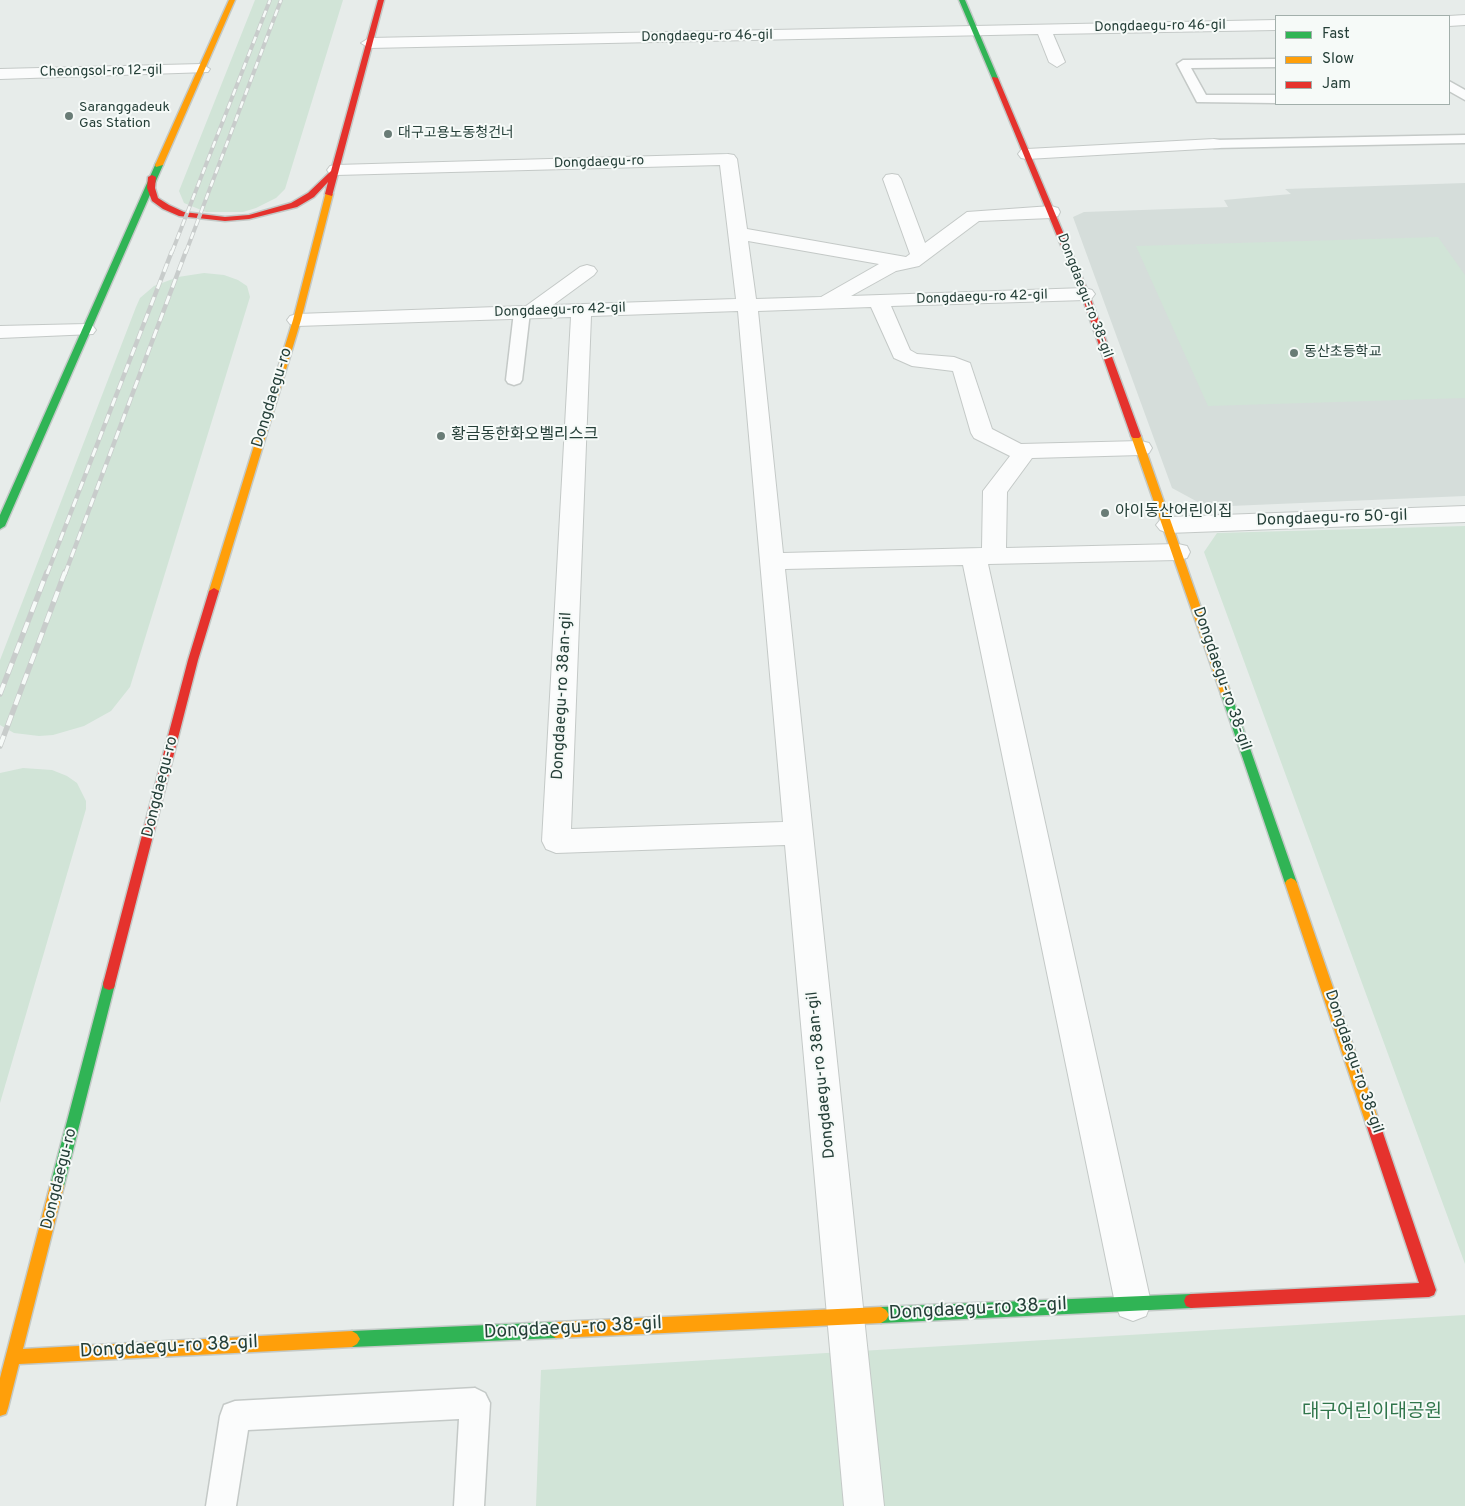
<!DOCTYPE html>
<meta charset="utf-8">
<style>
body{margin:0}
#map{position:relative;width:1465px;height:1506px;overflow:hidden;background:#e7ecea;font-family:Overpass,sans-serif}
canvas{display:block}
.legend{position:absolute;left:1275px;top:15px;width:175px;height:90px;box-sizing:border-box;background:#f6faf8;border:1px solid #a2afab;margin:0;padding:6px 9px;list-style:none;font-size:15px;color:#253f38}
.legend li{display:flex;align-items:center;gap:10px;height:25px}
.legend b{width:25px;border:1px solid #a2afab}
</style>
<div id="map">
<canvas width="1465" height="1506"></canvas>
<ul class="legend">
<li><b style="height:6px;background:#30b455"></b>Fast</li>
<li><b style="height:6px;background:#ff9f0a"></b>Slow</li>
<li><b style="height:6px;background:#e5322d"></b>Jam</li>
</ul>
</div>
<script>
const g = document.querySelector('canvas').getContext('2d');
g.lineJoin = 'round';
function fill(path, color) {
  g.fillStyle = color;
  g.fill(path, 'evenodd');
}
function toPath(rows) {
  const path = new Path2D();
  for (const r of rows) {
    path.moveTo(r[0], r[1]);
    for (let i = 2; i < r.length; i += 2) path.lineTo(r[i], r[i + 1]);
  }
  return path;
}
function trace(path, color, width, dash) {
  g.strokeStyle = color;
  g.lineWidth = width;
  g.lineCap = dash ? 'butt' : 'round';
  g.setLineDash(dash || []);
  g.stroke(path);
}
function label(font, color, halo, rows, align = 'center') {
  g.font = font + ' Overpass,"Noto Sans KR",sans-serif';
  g.lineWidth = 4;
  g.setLineDash([]);
  g.textBaseline = 'middle';
  g.strokeStyle = halo;
  g.fillStyle = color;
  for (const [text, x, y, turn = 0] of rows) {
    g.save();
    g.translate(x, y);
    g.rotate((+turn || 0) * Math.PI / 180);
    g.textAlign = isNaN(turn) ? turn : align;
    if (halo) g.strokeText(text, 0, 0);
    g.fillText(text, 0, 0);
    g.restore();
  }
}
const built = toPath([
 [1465,183,1465,496,1207,507,1172,488,1073,217,1084,212,1228,207,1224,200,1291,194,1285,189]
]);
const green = toPath([
 [255,0,343,0,285,189,276,198,256,208,243,212,206,212,184,203,179,191],
 [1438,237,1465,275,1465,398,1208,406,1136,246],
 [204,273,224,275,238,280,247,286,250,297,130,687,111,711,84,726,53,735,39,736,14,733,0,725,0,660,136,307,140,298,154,286,178,277],
 [1465,526,1465,1264,1204,552,1217,533],
 [23,768,52,770,67,776,77,783,86,801,86,809,0,1103,0,773],
 [1465,1315,1465,1506,536,1506,541,1370]
]);
const lane = toPath([
 [1276,59,1276,67,1191,68,1206,95,1276,95,1276,103,1197,102,1177,64,1183,60,1276,59],
 [1449,81,1465,90,1465,100,1449,91,1449,81],
 [1465,135,1465,143,1214,148,1207,144,1214,140,1465,135],
 [522,307,530,312,522,380,520,383,514,385,508,383,506,380,514,312,522,307],
 [475,1388,485,1393,490,1403,484,1506,454,1506,459,1419,248,1430,236,1506,206,1506,220,1416,224,1405,235,1401,475,1388]
]);
const street = toPath([
 [1465,15,1465,25,1449,26,1449,16,1465,15],
 [1276,20,1276,30,1053,34,1065,62,1057,67,1049,62,1038,34,369,48,361,43,369,38,1276,20],
 [202,64,210,69,208,72,0,79,0,69,202,64],
 [1214,139,1220,140,1223,144,1220,148,1027,159,1021,158,1018,154,1021,150,1027,149,1214,139],
 [728,154,734,155,737,159,747,229,906,257,910,254,883,179,886,175,892,174,898,175,901,179,925,243,967,212,1051,206,1058,208,1060,212,1058,216,1051,218,979,221,919,266,896,271,851,296,1085,288,1092,290,1095,294,1092,298,1085,300,891,306,910,350,917,354,954,357,970,363,992,429,1021,444,1141,441,1149,443,1152,448,1149,453,1141,455,1032,458,1007,492,1006,548,1178,544,1187,546,1190,552,1187,558,1178,560,988,564,1151,1303,1146,1316,1133,1321,1120,1316,1115,1303,963,565,785,569,884,1506,844,1506,785,845,556,853,546,849,542,841,571,317,297,326,290,324,287,320,290,316,297,314,526,306,580,267,587,265,594,267,597,271,594,275,553,305,736,299,720,165,336,175,330,174,327,170,330,166,336,165,728,154],
 [748,241,879,264,821,297,756,299,748,241],
 [871,307,894,358,912,366,953,371,971,433,974,438,1010,456,983,491,982,548,783,553,758,311,871,307],
 [738,311,783,822,571,829,591,316,738,311],
 [86,324,93,326,96,330,93,334,0,338,0,326,86,324],
 [1465,506,1465,522,1168,533,1160,530,1156,525,1160,520,1168,517,1465,506]
]);
const fast = toPath([
 [959,0,965,0,998,78,997,79,992,78,959,0],
 [156,163,163,165,5,526,0,529,0,515,156,163],
 [1226,690,1231,694,1297,883,1295,886,1291,888,1287,886,1285,883,1221,694,1226,690],
 [109,978,114,980,115,984,64,1186,62,1191,57,1193,52,1191,50,1186,103,984,104,980,109,978],
 [1191,1294,1196,1296,1198,1301,1196,1306,1191,1308,881,1323,876,1320,873,1315,876,1310,881,1307,1191,1294],
 [556,1322,561,1325,564,1330,561,1335,556,1338,352,1347,347,1344,344,1339,347,1334,352,1331,556,1322]
]);
const slow = toPath([
 [229,0,235,0,163,165,156,167,155,165,229,0],
 [326,192,333,194,301,320,219,591,214,594,210,593,209,591,293,320,326,192],
 [1136,433,1141,436,1231,694,1230,697,1222,697,1221,694,1131,436,1136,433],
 [1291,878,1295,880,1297,883,1380,1124,1378,1128,1373,1130,1368,1128,1366,1124,1285,883,1287,880,1291,878],
 [57,1179,62,1181,64,1186,23,1349,352,1331,357,1334,360,1339,357,1344,352,1347,19,1364,8,1408,6,1414,0,1416,0,1378,50,1186,52,1181,57,1179],
 [881,1307,886,1310,889,1315,886,1320,881,1323,556,1338,551,1335,548,1330,551,1325,556,1322,881,1307]
]);
const jam = toPath([
 [378,0,384,0,332,196,325,194,328,182,314,197,297,207,249,219,225,221,179,216,163,209,152,201,147,188,148,177,152,175,156,177,155,188,158,198,169,205,184,212,225,217,249,215,291,203,308,193,331,171,378,0],
 [993,77,998,78,1089,294,1141,436,1139,438,1133,438,1131,436,1081,294,992,78,993,77],
 [214,588,219,591,198,660,115,984,114,988,109,990,104,988,103,984,188,660,209,591,214,588],
 [1373,1118,1378,1120,1380,1124,1436,1290,1434,1295,1429,1297,1191,1308,1186,1306,1184,1301,1186,1296,1191,1294,1419,1283,1366,1124,1368,1120,1373,1118]
]);
const railFar2 = toPath([
 [172,252,270,0],
 [186,252,281,0]
]);
const railFar1 = toPath([
 [47,574,172,251],
 [65,574,186,251]
]);
const rail = toPath([
 [0,694,47,572],
 [0,746,65,572]
]);
const markers = [
 [69,116,5,"#697c76"],
 [388,134,5,"#697c76"],
 [1294,353,5,"#697c76"],
 [441,436,5,"#697c76"],
 [1105,513,5,"#697c76"]
];
const farStreetnames = [
 ["Dongdaegu-ro 46-gil",1160,27,-1],
 ["Dongdaegu-ro 46-gil",707,37,-1],
 ["Cheongsol-ro 12-gil",101,72,-1],
 ["Dongdaegu-ro",599,163,-2],
 ["Dongdaegu-ro 38-gil",1084,296,69],
 ["Dongdaegu-ro 42-gil",982,298,-2],
 ["Dongdaegu-ro 42-gil",560,311,-2]
];
const farPoinames = [
 ["Saranggadeuk",79,108],
 ["Gas Station",79,124],
 ["대구고용노동청건너",398,134],
 ["동산초등학교",1304,353]
];
const streetNames = [
 ["Dongdaegu-ro",273,398,-73],
 ["Dongdaegu-ro 50-gil",1332,519,-2],
 ["Dongdaegu-ro 38-gil",1221,679,71],
 ["Dongdaegu-ro 38an-gil",563,696,-87],
 ["Dongdaegu-ro",161,787,-76],
 ["Dongdaegu-ro 38-gil",1353,1062,71],
 ["Dongdaegu-ro 38an-gil",822,1075,-96],
 ["Dongdaegu-ro",60,1179,-76]
];
const poiNames = [
 ["황금동한화오벨리스크",451,436],
 ["아이동산어린이집",1115,513]
];
const nearStreetnames = [
 ["Dongdaegu-ro 38-gil",978,1310,-3],
 ["Dongdaegu-ro 38-gil",573,1329,-3],
 ["Dongdaegu-ro 38-gil",169,1348,-3]
];
const nearParknames = [
 ["대구어린이대공원",1372,1413]
];
fill(built, '#d5ddda');
fill(green, '#d1e4d7');
trace(lane, '#c4c9c7', 3);
trace(street, '#c4c9c7', 2);
trace(fast, '#c3c9c7', 3);
trace(slow, '#c3c9c7', 3);
trace(jam, '#c3c9c7', 3);
fill(lane, '#fbfcfc');
fill(street, '#fbfcfc');
fill(fast, '#30b455');
fill(slow, '#ff9f0a');
fill(jam, '#e5322d');
trace(railFar2, '#c8cccb', 4);
trace(railFar1, '#c8cccb', 4.5);
trace(rail, '#c8cccb', 5.5);
trace(railFar2, '#f6faf8', 2.5, [7]);
trace(railFar1, '#f6faf8', 3, [9]);
trace(rail, '#f6faf8', 4, [11]);
for (const [x, y, r, color] of markers) {
  const dot = new Path2D();
  dot.arc(x, y, r, 0, 2 * Math.PI);
  g.fillStyle = color;
  g.fill(dot);
  trace(dot, '#f6faf8', 2);
}
label('14px', '#253f38', '#f6faf8', farStreetnames);
label('14px', '#253f38', '#f6faf8', farPoinames, 'left');
label('16px', '#253f38', '#f6faf8', streetNames);
label('16px', '#253f38', '#f6faf8', poiNames, 'left');
label('19px', '#253f38', '#f6faf8', nearStreetnames);
label('19px', '#30754b', '#f6faf8', nearParknames);
</script>
